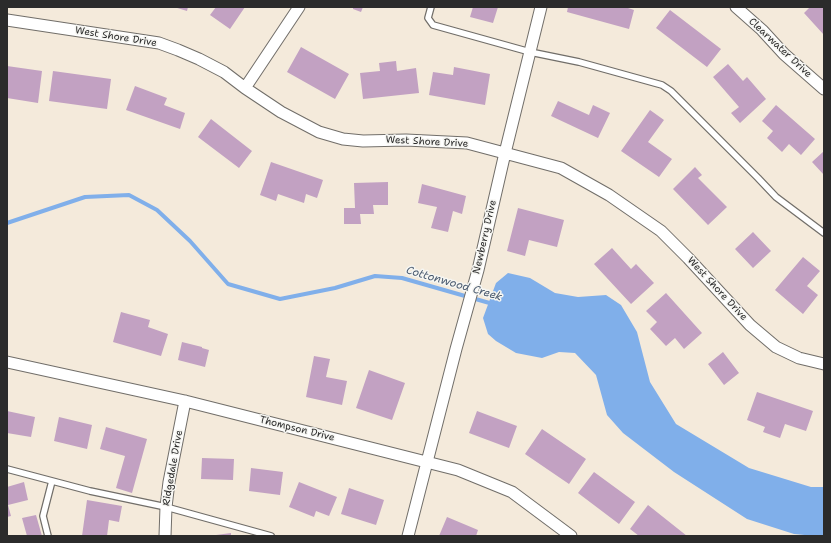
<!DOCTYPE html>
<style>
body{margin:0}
#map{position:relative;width:831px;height:543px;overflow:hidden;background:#f4eadb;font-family:"Shantell Sans",sans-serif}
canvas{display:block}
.frame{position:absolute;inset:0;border:8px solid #2b2b2b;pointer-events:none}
</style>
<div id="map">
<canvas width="831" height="543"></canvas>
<div class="frame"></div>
</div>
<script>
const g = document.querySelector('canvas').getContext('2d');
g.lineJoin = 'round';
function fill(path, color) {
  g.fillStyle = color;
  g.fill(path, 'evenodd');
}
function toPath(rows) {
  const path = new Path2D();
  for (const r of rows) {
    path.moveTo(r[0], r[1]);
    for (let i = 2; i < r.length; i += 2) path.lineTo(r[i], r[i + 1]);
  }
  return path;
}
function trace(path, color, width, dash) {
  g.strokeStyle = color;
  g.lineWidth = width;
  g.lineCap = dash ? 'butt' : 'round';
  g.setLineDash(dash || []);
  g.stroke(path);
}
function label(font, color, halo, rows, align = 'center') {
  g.font = font + ' "Shantell Sans",sans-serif';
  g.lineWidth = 3;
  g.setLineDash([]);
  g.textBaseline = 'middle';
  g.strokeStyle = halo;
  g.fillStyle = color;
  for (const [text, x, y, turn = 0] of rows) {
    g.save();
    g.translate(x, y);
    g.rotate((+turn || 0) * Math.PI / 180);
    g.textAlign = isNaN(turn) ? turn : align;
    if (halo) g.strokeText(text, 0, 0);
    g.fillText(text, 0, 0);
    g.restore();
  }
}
const water = toPath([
 [508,273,530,278,555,293,578,297,606,295,621,305,637,332,650,382,676,424,749,468,811,487,824,487,824,536,815,536,794,534,747,519,674,472,623,433,607,415,596,375,575,353,559,352,542,358,516,353,496,341,488,334,483,318,496,283]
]);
const stream = toPath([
 [7,223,85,197,129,195,157,210,190,241,228,284,280,299,335,288,375,276,402,278,493,304]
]);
const building = toPath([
 [174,7,188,7,187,11],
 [216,7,245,7,230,29,210,15],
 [353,7,363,7,361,12,353,9],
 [473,7,498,7,493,23,470,17],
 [568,7,625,7,634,10,629,29,567,12],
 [810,7,824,7,824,35,804,13],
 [670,10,721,49,707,67,656,28],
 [301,47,349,74,335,99,287,72],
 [396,61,397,71,416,68,419,93,363,99,360,73,380,71,379,63],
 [728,64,743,81,747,77,766,99,740,123,731,113,739,107,713,77],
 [7,66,42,71,38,103,7,98],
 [454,67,490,74,485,105,429,95,433,72,453,75],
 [53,71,111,79,107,109,49,101],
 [135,86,167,98,164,105,185,113,180,129,126,110],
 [558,101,589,115,593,105,610,113,598,138,551,116],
 [776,105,815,139,801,155,789,144,782,152,767,138,773,131,762,121],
 [650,110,664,120,648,142,672,159,659,177,621,151],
 [211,119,252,151,239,168,198,137],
 [824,151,824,175,812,162],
 [271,162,323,180,317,198,306,194,304,203,278,194,276,201,260,195],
 [695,167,702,175,698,178,727,207,708,225,673,189],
 [388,182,388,205,373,205,374,214,360,214,361,224,344,224,344,208,355,208,354,183],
 [422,184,466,196,462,214,453,211,448,232,431,228,437,207,418,203],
 [518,208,564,220,557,247,529,240,525,256,507,251],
 [753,232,771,251,753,268,735,249],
 [612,248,631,269,636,264,654,283,631,304,594,264],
 [803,257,820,271,807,286,818,295,803,314,775,290],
 [666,293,702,333,684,349,675,338,666,346,650,329,657,322,646,311],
 [121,312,150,320,148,327,168,334,161,356,113,342],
 [182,342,202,347,202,348,209,350,205,367,178,360],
 [723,352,739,373,724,385,708,364],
 [314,356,330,359,326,377,347,381,342,405,306,397],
 [369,370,405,383,392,420,356,408],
 [757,392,813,411,806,431,785,424,780,438,763,432,765,427,747,420],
 [7,411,35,417,31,437,7,433],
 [477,411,517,426,509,448,469,433],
 [59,417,92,425,87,449,54,441],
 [106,427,147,439,132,493,116,488,125,456,100,449],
 [542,429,586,459,569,484,525,454],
 [202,458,234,459,233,480,201,479],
 [251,468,283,472,280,495,249,491],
 [594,472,635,502,619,524,578,493],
 [24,482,28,500,8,505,11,516,7,517,7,487],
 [299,482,337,497,329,516,316,511,314,517,289,507],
 [349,488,384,500,376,525,341,514],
 [87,500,122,506,119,522,109,520,107,536,82,536],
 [648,505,687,536,639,536,630,529],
 [36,515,42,536,27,536,22,518],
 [447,517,478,530,476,536,439,536],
 [231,533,231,536,216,536,216,535]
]);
const lane = toPath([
 [431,7,428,18,433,25,530,52,579,62,662,85,671,91,758,178,776,197,824,233],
 [7,469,90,491,166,507,271,536],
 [48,536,43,516,52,481]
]);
const street = toPath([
 [736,7,762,30,784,54,824,89],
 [7,20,159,43,178,50,199,59,224,72,245,88,281,112,319,132,343,139,363,141,406,140,467,143,561,168,609,195,661,231,688,258,750,325,776,347,799,358,824,364],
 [245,88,299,7],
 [7,362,185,401,458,470,512,492,571,536],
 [165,536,166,507,169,482,185,401],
 [408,536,456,349,478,270,505,153,541,7]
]);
const streetNames = [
 ["West Shore Drive",116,37,9],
 ["Clearwater Drive",780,48,43],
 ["West Shore Drive",427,142,3],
 ["Newberry Drive",485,237,-77],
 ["West Shore Drive",717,289,47],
 ["Thompson Drive",297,429,14],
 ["Ridgedale Drive",173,468,-80]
];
const waterNames = [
 ["Cottonwood Creek",454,284,16]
];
fill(water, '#80afea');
trace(stream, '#80afea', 4);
fill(building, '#c2a1c2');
trace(lane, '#716e69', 8);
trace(street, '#716e69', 13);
trace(lane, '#fff', 5.5);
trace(street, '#fff', 11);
label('10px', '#2b2b2b', '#f6f6f2', streetNames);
label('italic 11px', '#49596e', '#f6f6f2', waterNames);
</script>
